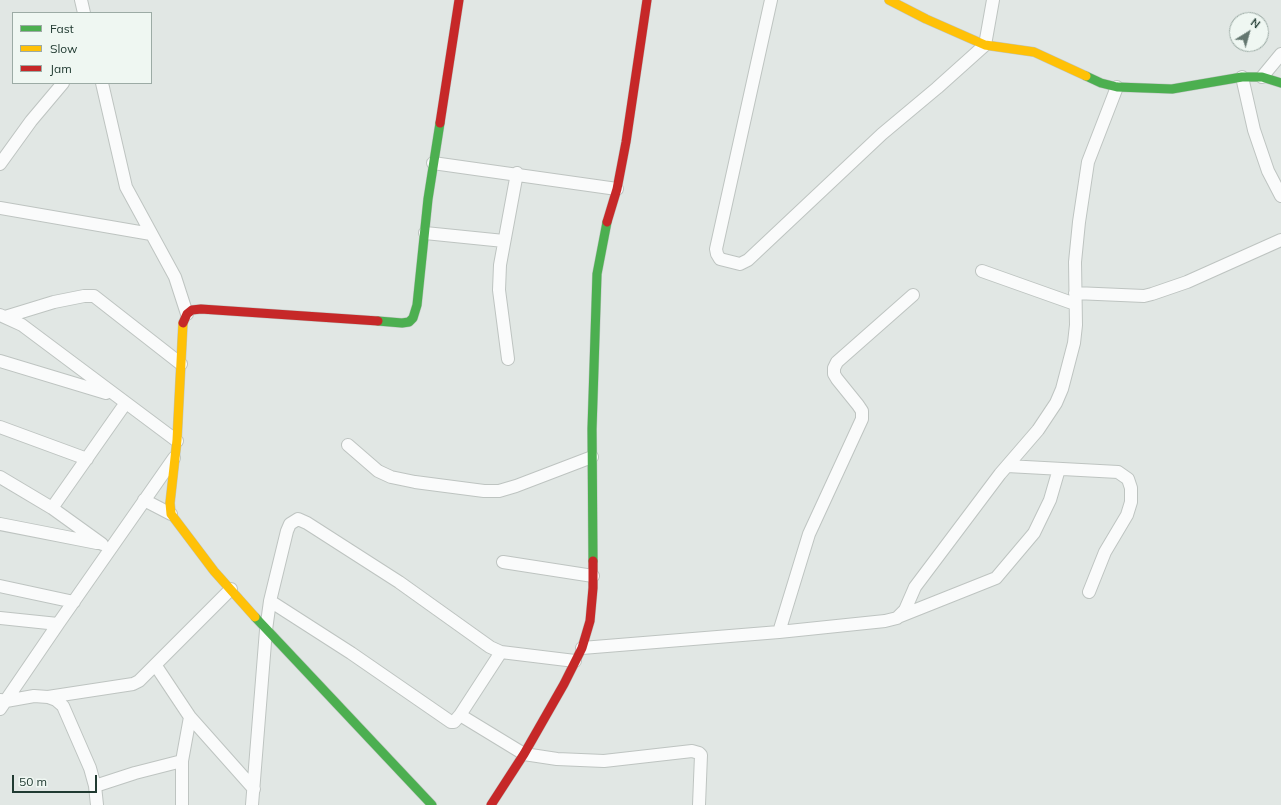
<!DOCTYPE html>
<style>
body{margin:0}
#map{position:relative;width:1281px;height:805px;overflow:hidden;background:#e1e7e4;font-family:Mulish,sans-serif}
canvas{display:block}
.legend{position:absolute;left:12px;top:12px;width:140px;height:72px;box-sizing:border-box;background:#eff7f2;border:1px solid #9caba5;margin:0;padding:5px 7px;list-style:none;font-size:12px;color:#203a31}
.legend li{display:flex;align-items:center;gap:8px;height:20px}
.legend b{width:20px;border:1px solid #9caba5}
.north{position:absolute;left:1229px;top:12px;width:40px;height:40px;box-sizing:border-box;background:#eff7f2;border:1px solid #9caba5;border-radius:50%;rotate:37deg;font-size:11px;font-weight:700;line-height:16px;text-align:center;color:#203a31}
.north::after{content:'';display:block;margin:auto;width:14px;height:18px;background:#647770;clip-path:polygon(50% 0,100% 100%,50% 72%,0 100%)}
.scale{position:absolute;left:12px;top:775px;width:85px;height:18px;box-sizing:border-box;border:2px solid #203a31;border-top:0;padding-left:5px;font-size:12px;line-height:14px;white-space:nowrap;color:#203a31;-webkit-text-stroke:3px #eff7f2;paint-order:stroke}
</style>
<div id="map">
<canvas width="1281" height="805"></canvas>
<ul class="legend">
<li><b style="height:5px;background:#4caf50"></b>Fast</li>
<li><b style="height:5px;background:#ffc107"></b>Slow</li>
<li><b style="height:5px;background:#c62828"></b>Jam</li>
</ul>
<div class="north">N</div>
<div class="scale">50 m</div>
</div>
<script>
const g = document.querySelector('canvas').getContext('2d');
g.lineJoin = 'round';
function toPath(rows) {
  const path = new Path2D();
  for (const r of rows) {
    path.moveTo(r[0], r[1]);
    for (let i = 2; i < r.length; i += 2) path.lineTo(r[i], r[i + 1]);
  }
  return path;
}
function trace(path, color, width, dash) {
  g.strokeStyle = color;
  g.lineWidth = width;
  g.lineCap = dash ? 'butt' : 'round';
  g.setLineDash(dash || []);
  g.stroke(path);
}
const street = toPath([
 [81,0,84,13],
 [771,0,716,249,717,254,720,259,740,264,748,260,882,134,937,88,985,45,993,0],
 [1242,77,1254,130,1268,171,1281,196],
 [1262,77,1281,54],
 [102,83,126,187,175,277,187,314],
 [433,163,617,189],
 [0,164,31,121,63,83],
 [0,208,151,234],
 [425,233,504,241],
 [982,271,1075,304],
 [1075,293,1144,296,1152,294,1187,282,1281,240],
 [0,315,22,325,177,441],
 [5,317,54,302,84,296,94,296,181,364],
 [508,359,499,290,500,265,517,173],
 [0,361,106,393],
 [0,427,87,459],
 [348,445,378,471,391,477,415,482,484,491,499,491,516,486,592,457],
 [1007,466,1118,472,1128,479,1131,488,1131,502,1127,515,1105,552,1089,592],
 [0,477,52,508,102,544],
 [144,500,171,514],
 [52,508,125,404],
 [0,524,97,543],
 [503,562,593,576],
 [0,586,74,602],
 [270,601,351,653,451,722,454,722,460,715,524,754,557,759,604,761,692,751,699,753,701,755,699,805],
 [898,617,996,578,1034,533,1050,500,1059,469],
 [0,618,58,624,174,458],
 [779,632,809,534,862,419,862,411,858,405,837,379,834,374,834,368,837,362,913,295],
 [582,648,779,632,885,621,897,618,905,610,915,587,1000,474,1038,430,1056,403,1062,389,1074,343,1076,325,1075,262,1079,222,1088,162,1117,87],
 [156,666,190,717,182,761,182,805],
 [48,697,133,684,139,681,231,589],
 [0,700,6,701,34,696,48,697,56,700,63,706,90,768,95,786,97,805],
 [0,709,58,624],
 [460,715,501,652],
 [190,717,254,789],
 [95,786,135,773,182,761],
 [252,805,266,630,270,601,287,531,290,524,298,519,307,523,399,582,490,647,501,652,575,661]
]);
const fast = toPath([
 [1086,76,1101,83,1117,87,1172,89,1242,77,1262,77,1281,83],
 [378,321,402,323,409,322,413,318,417,305,428,199,440,123],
 [593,561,592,429,597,274,607,222],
 [255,617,432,805]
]);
const slow = toPath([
 [889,0,926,19,985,45,1034,52,1086,76],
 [183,323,177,440,170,503,171,514,214,571,255,617]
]);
const jam = toPath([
 [440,123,459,0],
 [607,222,617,189,626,142,647,0],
 [183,323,187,314,192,310,201,309,378,321],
 [491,805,524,754,564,684,582,648,590,621,593,588,593,561]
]);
trace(street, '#bec4c1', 14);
trace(fast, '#bec5c1', 10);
trace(slow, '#bec5c1', 10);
trace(jam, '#bec5c1', 10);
trace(street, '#fafbfb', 12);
trace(fast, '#4caf50', 9);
trace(slow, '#ffc107', 9);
trace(jam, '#c62828', 9);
</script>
